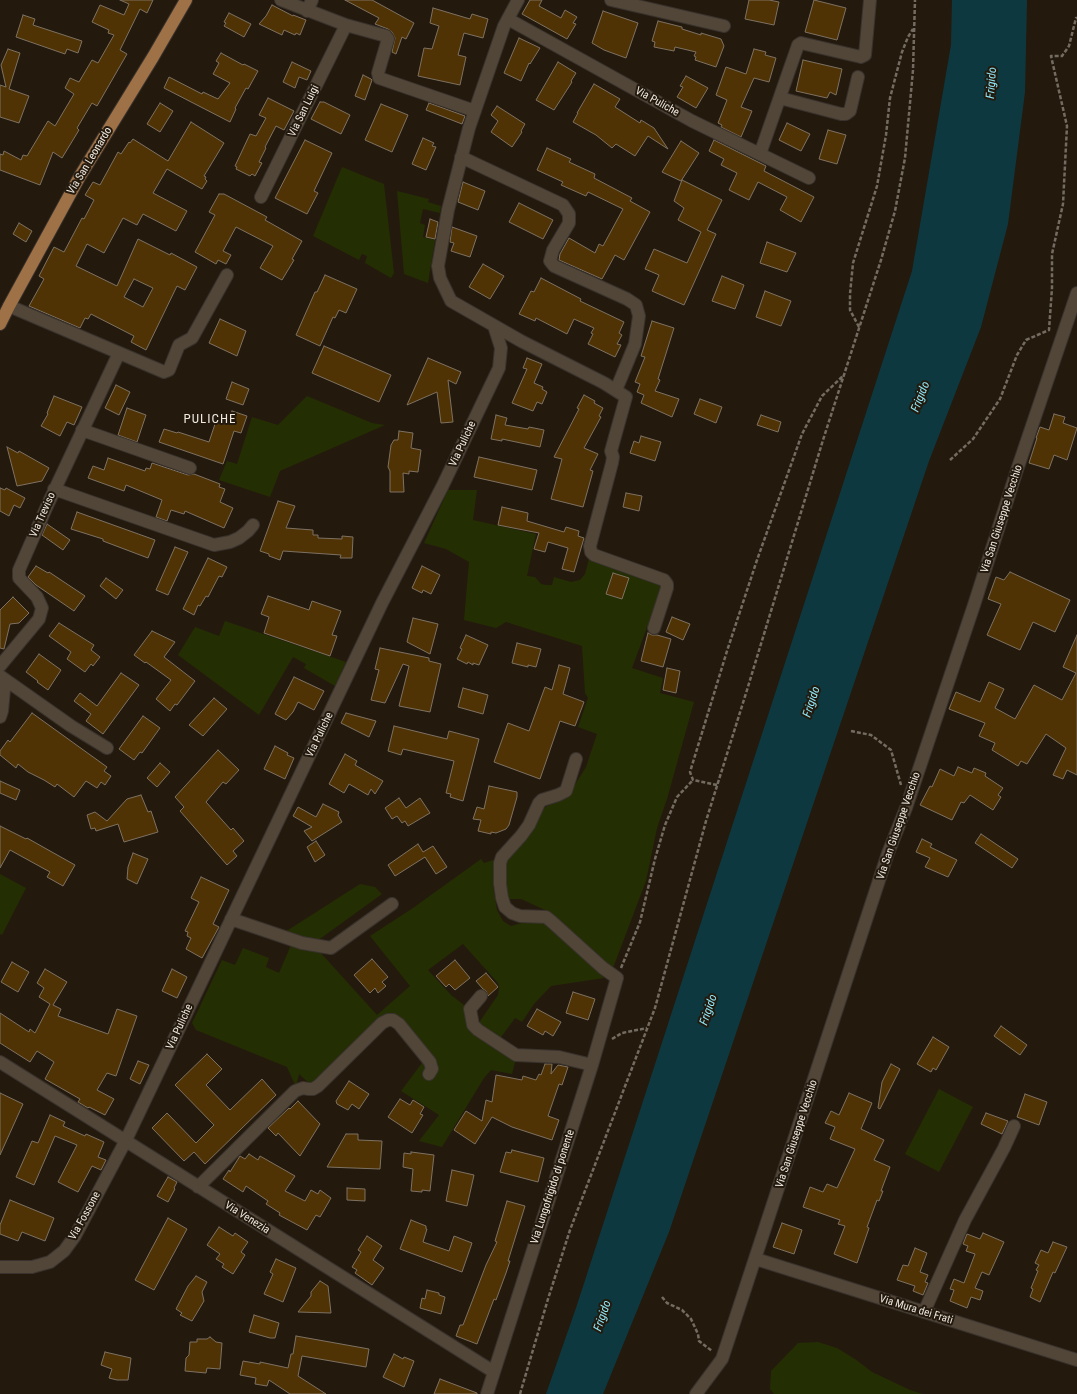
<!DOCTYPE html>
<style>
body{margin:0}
canvas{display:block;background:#23190d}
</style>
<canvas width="1077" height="1394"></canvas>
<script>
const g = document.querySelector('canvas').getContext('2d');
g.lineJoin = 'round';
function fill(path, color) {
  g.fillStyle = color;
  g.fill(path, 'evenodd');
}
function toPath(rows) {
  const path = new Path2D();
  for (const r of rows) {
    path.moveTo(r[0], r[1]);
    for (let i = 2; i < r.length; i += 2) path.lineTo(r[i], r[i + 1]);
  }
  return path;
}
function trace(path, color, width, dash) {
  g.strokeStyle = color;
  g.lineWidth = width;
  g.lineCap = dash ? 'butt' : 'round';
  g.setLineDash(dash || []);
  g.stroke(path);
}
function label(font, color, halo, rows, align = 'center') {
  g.font = font + ' "Roboto Condensed",sans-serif';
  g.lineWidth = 4;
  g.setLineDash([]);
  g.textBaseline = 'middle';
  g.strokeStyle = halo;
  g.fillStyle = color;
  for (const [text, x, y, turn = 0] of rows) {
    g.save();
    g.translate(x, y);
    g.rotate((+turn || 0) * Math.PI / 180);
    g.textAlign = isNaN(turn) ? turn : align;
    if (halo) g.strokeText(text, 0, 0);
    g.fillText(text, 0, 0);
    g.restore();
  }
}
const green = toPath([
 [342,167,384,184,394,273,391,278,365,263,367,256,362,254,359,260,313,236],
 [397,191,429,199,428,202,441,206,440,213,423,209,420,223,425,225,423,237,435,240,428,283,404,274],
 [307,396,372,423,385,425,280,471,270,497,219,480,227,461,237,464,252,417,278,425],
 [448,490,477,490,473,520,536,534,527,576,535,577,541,584,546,585,552,585,554,577,571,582,580,580,585,574,590,555,660,581,662,587,632,668,663,678,660,693,694,702,667,799,657,828,646,881,613,968,545,910,521,899,509,899,503,885,503,864,537,815,547,806,562,799,569,794,586,767,597,734,578,727,588,698,585,693,582,646,506,622,496,628,464,620,469,562,446,549,424,543],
 [225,621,346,662,335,686,304,668,306,664,293,657,259,715,178,655,195,627,219,636],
 [481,859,484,863,493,860,495,867,493,885,497,910,503,921,511,926,539,918,586,957,604,978,551,986,534,1004,522,1022,515,1018,499,1040,478,1024,498,995,499,987,498,983,463,944,428,970,451,995,464,1005,466,1015,516,1058,512,1074,491,1070,484,1078,442,1147,419,1141,439,1115,401,1091,428,1055,383,1016,374,1022,311,1085,299,1074,296,1087,287,1067,196,1030,192,1023,222,960,235,965,243,948,269,958,266,967,279,973,291,945,319,951,377,1015,410,986,370,936,413,908],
 [0,874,26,888,2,935,0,934],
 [360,884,375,887,382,894,317,941,285,932],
 [939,1089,973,1107,939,1172,905,1154],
 [818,1342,837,1348,855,1359,872,1372,910,1390,923,1394,774,1394,770,1389,771,1371,798,1343]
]);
const water = toPath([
 [952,0,1027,0,1025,92,1008,224,981,327,929,461,669,1232,603,1394,546,1394,576,1308,912,271,951,45]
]);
const building = toPath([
 [120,0,153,0,147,13,140,9,120,50,127,54,97,106,92,103,77,128,79,130,62,158,53,152,40,185,0,170,0,154,3,155,4,151,21,160,23,155,27,156,48,121,55,126,74,94,65,88,70,78,79,82,92,60,98,63,114,35,108,33,109,30,92,22,100,5,124,15,129,4,120,0],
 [345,0,372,0,414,23,406,39,402,37,396,54,392,52,395,38,392,32,388,29,375,24,379,18,345,0],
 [530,0,542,0,539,6,561,18,565,10,577,17,573,23,576,24,567,39,522,14,530,0],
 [749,0,769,0,779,2,774,25,745,19,749,0],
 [814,0,846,8,837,40,805,32,814,0],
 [272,5,293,16,293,15,306,20,300,35,296,33,295,35,284,30,282,35,259,24,266,16,272,5],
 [433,8,470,19,472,14,488,19,483,38,464,33,458,55,466,57,460,85,418,76,424,48,432,49,439,26,430,23,433,8],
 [603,11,638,23,626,58,604,50,592,43,603,11],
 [229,13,251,24,244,37,224,26,226,23,224,22,229,13],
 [23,15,35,19,33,25,82,41,78,53,67,49,65,54,16,37,23,15],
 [658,21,682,27,682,29,701,35,701,33,721,39,724,46,716,67,695,60,696,57,694,56,696,52,675,47,674,51,654,47,655,42,652,41,658,21],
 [519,38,540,48,530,64,529,63,521,81,504,73,519,38],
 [8,49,20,53,9,89,29,96,19,123,0,117,0,85,6,87,1,65,8,49],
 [754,49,766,52,765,55,776,58,769,82,754,78,741,107,752,111,741,137,721,127,722,125,718,123,727,100,716,95,726,67,746,74,754,49],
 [221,53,243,65,244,64,258,71,248,89,246,88,235,108,236,109,230,122,164,88,169,77,202,94,203,92,218,99,230,83,213,74,219,63,216,61,221,53],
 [803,60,842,69,836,95,830,92,827,98,796,91,803,60],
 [292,62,311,71,307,80,299,77,295,88,283,82,292,62],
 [558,62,576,73,571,81,572,82,554,110,536,100,558,62],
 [363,75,371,79,372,80,365,100,355,96,363,75],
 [686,76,708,88,696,108,677,97,683,87,680,86,686,76],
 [594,84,620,99,615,107,640,123,641,120,654,128,668,149,648,136,635,156,616,144,612,148,596,135,573,122,578,113,577,113,594,84],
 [268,98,294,111,284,130,276,126,265,147,266,148,259,162,262,163,255,176,252,174,250,176,236,169,237,167,235,166,250,134,256,136,266,118,259,115,268,98],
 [320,102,324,102,350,115,341,134,311,119,320,102],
 [160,103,173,111,160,132,147,124,160,103],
 [429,103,465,116,462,124,426,110,429,103],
 [381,104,408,115,392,152,365,140,381,104],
 [497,106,525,124,521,131,522,132,512,147,491,132,498,121,491,115,497,106],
 [191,122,224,143,204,176,206,177,205,179,207,181,202,189,167,169,153,193,187,211,176,231,143,214,137,225,123,218,104,253,87,244,76,266,117,286,138,239,170,255,171,253,197,267,185,290,177,286,146,350,131,342,134,336,91,314,88,319,85,318,80,328,29,306,44,279,39,276,54,247,64,252,82,218,84,219,94,200,85,195,93,182,100,185,118,152,121,154,129,142,130,143,133,139,168,161,191,122],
 [134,279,153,288,143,307,124,297,134,279],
 [787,123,810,134,801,151,779,140,787,123],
 [828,130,846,135,837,164,819,159,828,130],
 [423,138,434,143,432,146,436,147,426,170,412,164,423,138],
 [305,140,332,153,314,191,318,193,307,214,275,198,305,140],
 [714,140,766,166,764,171,814,197,801,222,780,210,787,197,758,182,749,200,729,190,737,173,721,165,724,159,709,151,714,140],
 [681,141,699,153,681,181,662,172,681,141],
 [547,148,571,159,569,162,595,174,594,178,632,198,630,201,650,212,624,260,615,255,602,279,559,260,560,254,569,238,595,253,599,244,603,246,623,209,588,192,586,196,561,185,563,182,537,170,547,148],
 [682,180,722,200,707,230,716,234,684,305,652,291,659,275,645,269,654,249,687,263,701,232,678,220,684,208,674,201,682,180],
 [463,182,485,191,478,210,458,202,463,182],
 [219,194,224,194,267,217,265,220,302,241,292,259,294,260,282,280,260,268,273,246,236,227,223,251,231,255,226,264,218,260,216,264,195,252,215,215,209,212,219,194],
 [519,203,553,220,543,239,509,222,519,203],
 [430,219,438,222,435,239,426,237,430,219],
 [19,223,32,231,26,242,13,234,19,223],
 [452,227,477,236,470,257,451,251,454,243,450,242,452,227],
 [767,242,796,253,787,272,760,263,767,242],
 [483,264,504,276,490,299,469,287,483,264],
 [325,275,357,289,346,313,339,310,335,318,333,317,320,346,296,335,315,292,317,292,325,275],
 [722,276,744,285,735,309,712,301,722,276],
 [541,278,581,299,580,301,624,322,619,333,622,335,617,344,621,345,615,357,588,344,593,334,591,333,594,328,574,319,567,334,536,318,535,321,519,314,531,291,534,292,541,278],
 [765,291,791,301,781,326,756,317,765,291],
 [220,319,246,331,237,356,209,343,220,319],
 [652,321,674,328,658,379,660,380,655,391,679,399,672,417,641,403,644,395,637,392,640,384,635,382,645,357,641,356,652,321],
 [324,346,391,375,379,402,312,373,324,346],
 [428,358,461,372,456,384,448,380,453,422,441,423,437,392,407,405,428,358],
 [527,358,542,364,534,383,543,387,542,389,547,392,542,404,537,402,533,411,512,403,527,369,523,368,527,358],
 [232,382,249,389,243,405,226,399,232,382],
 [116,385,130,392,119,415,105,408,116,385],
 [584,395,595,401,594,403,603,408,599,416,601,417,584,448,598,454,590,470,593,471,583,507,551,499,562,459,554,457,579,409,577,408,584,395],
 [54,396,82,407,74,425,67,422,60,436,41,426,48,414,47,413,54,396],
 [700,399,722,407,716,423,694,414,700,399],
 [127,408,146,415,137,442,118,435,127,408],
 [232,411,247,416,241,433,234,431,223,464,159,442,164,429,177,433,178,432,209,442,216,421,227,424,232,411],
 [1054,414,1065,417,1063,423,1077,428,1067,460,1054,455,1049,469,1029,463,1037,438,1036,438,1040,427,1049,430,1054,414],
 [496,415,507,418,505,425,528,429,529,427,544,430,540,447,502,439,502,441,491,439,496,415],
 [761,415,781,422,778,432,757,425,761,415],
 [399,431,413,433,411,448,421,450,418,472,409,471,409,474,403,473,404,492,390,492,390,471,388,467,391,445,394,440,398,440,399,431],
 [641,436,661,442,655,461,630,453,634,441,639,443,641,436],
 [7,447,18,453,19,451,49,468,42,481,17,486,7,447],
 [479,457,537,470,532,490,474,477,479,457],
 [108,458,145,471,146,468,150,469,152,463,188,475,194,474,220,484,219,487,225,489,220,502,233,508,224,528,185,511,184,514,171,510,167,521,156,517,162,500,126,485,124,491,88,478,93,466,104,470,108,458],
 [0,488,5,490,6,488,25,498,20,508,14,505,9,516,0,511,0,488],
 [626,493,642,496,639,511,623,507,626,493],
 [278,501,295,506,286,528,313,530,313,535,318,535,318,538,342,539,342,536,353,537,352,558,340,558,341,555,283,551,280,560,269,556,269,554,260,551,278,501],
 [502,507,528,513,527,521,564,532,566,527,579,531,578,536,584,538,574,572,562,569,568,548,548,542,545,552,534,549,539,533,498,525,502,507],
 [77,512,155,540,148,558,103,541,103,539,71,529,77,512],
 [47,524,70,540,63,550,42,535,47,524],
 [175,547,188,552,168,595,156,590,175,547],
 [208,558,227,567,222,577,219,576,208,597,206,596,200,606,198,605,194,615,183,609,208,558],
 [36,566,48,573,49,572,85,596,74,611,36,585,28,577,36,566],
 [422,566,440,575,431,594,423,590,422,593,412,588,422,566],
 [1010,572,1070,600,1055,632,1033,622,1020,650,987,635,1001,604,988,599,996,577,1004,580,1010,572],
 [613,573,629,578,622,599,606,594,613,573],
 [106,578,123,590,116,599,100,586,106,578],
 [268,596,309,610,312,601,341,611,332,635,337,636,330,656,264,633,269,617,261,614,268,596],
 [13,597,29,613,19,623,10,624,4,649,0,648,0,610,13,597],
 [672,617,690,624,683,640,666,632,672,617],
 [413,618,438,624,430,654,407,642,413,618],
 [59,623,94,645,91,650,100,657,93,666,91,664,85,672,67,659,71,652,49,636,59,623],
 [152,631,175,642,164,657,195,681,177,705,175,704,170,711,156,699,171,680,146,662,145,663,134,655,152,631],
 [648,633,652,635,657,635,671,639,663,667,641,661,648,633],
 [466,635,488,645,479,665,473,663,473,665,468,662,467,664,457,659,462,649,460,648,466,635],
 [1077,635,1077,775,1067,770,1063,779,1053,775,1066,748,1046,734,1027,764,1021,761,1018,766,992,750,995,743,979,736,985,723,949,709,956,692,980,702,989,682,1004,689,995,708,1015,719,1034,685,1062,700,1076,673,1063,667,1077,635],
 [517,643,541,649,536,667,528,665,528,667,512,663,517,643],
 [380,648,429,658,429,661,441,664,430,712,399,706,409,666,403,664,385,703,371,700,379,670,375,669,380,648],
 [39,654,61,670,48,690,37,682,38,681,26,672,39,654],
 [559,665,570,668,563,694,584,702,575,726,560,721,540,779,494,762,508,723,529,731,545,687,552,690,559,665],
 [667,668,680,671,676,693,663,690,667,668],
 [121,673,139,685,103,734,86,721,91,714,74,701,80,693,97,706,121,673],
 [294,677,324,691,314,710,298,702,293,712,286,720,275,714,294,677],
 [463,688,488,695,483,714,458,707,463,688],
 [214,698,227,709,203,736,189,725,214,698],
 [32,713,107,767,104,771,111,776,105,785,101,782,97,788,86,781,74,797,57,784,55,787,44,780,28,772,18,764,16,768,0,755,0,751,8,740,10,742,32,713],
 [346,713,376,721,369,737,341,723,346,713],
 [143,716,160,728,142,753,140,752,134,760,119,749,143,716],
 [394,726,447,739,449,731,479,739,463,801,450,797,451,794,446,793,454,761,403,749,401,755,388,751,394,726],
 [275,746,288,753,287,755,294,758,285,779,264,769,275,746],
 [218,750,239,770,226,784,223,782,206,802,231,830,233,828,244,841,233,851,237,856,227,865,180,811,184,807,175,797,218,750],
 [345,754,357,761,355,765,383,781,375,794,371,789,368,795,349,784,344,793,329,784,345,754],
 [160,763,170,772,157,787,147,778,160,763],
 [958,767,972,773,974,768,986,773,985,776,1003,788,998,795,1001,797,993,810,970,795,964,803,961,802,952,820,920,805,930,786,932,787,940,769,954,776,958,767],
 [0,781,20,790,16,800,0,793,0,781],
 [489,786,517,792,517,797,509,825,506,829,496,833,491,832,491,834,478,831,481,820,473,819,477,807,484,809,489,786],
 [141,795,148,812,151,811,158,832,124,842,118,824,96,831,95,828,91,829,87,815,95,812,107,821,127,799,141,795],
 [399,798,406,808,420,798,430,813,408,826,405,821,402,823,397,816,392,819,385,808,399,798],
 [323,804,339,812,338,815,342,822,312,841,304,831,312,827,293,816,298,807,316,817,323,804],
 [0,826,26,839,27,838,75,865,63,886,47,877,50,872,10,850,0,868,0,826],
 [981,834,1018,859,1012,868,975,843,981,834],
 [922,839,932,844,930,847,957,860,948,877,925,867,930,858,916,852,922,839],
 [316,841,325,855,315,862,307,847,316,841],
 [418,844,423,852,433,846,447,867,436,874,425,857,395,876,388,865,418,844],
 [133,853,148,859,137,884,127,879,128,867,133,853],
 [201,877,229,890,213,924,219,927,202,958,186,949,191,938,187,936,188,932,185,931,199,902,191,898,201,877],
 [372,959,388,977,382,982,386,986,378,993,375,988,370,993,354,975,372,959],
 [455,960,470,978,455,990,449,984,446,987,436,976,455,960],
 [12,962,29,972,18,992,1,982,12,962],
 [45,969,67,982,53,1005,61,1009,58,1016,108,1034,117,1009,137,1016,116,1076,107,1073,97,1090,114,1099,105,1115,89,1107,88,1108,78,1102,80,1099,45,1079,54,1062,37,1051,30,1062,0,1043,0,1013,29,1032,30,1029,35,1033,50,1004,39,997,44,988,37,983,45,969],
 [172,969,187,977,177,998,162,991,172,969],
 [486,973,498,987,488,996,486,991,483,989,476,981,486,973],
 [573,992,595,999,588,1020,566,1013,573,992],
 [537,1009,561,1022,553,1036,545,1031,543,1035,527,1026,537,1009],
 [1001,1026,1027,1045,1020,1055,994,1036,1001,1026],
 [933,1037,949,1047,936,1070,933,1068,931,1072,917,1064,933,1037],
 [207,1054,222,1069,206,1085,230,1110,262,1079,276,1095,205,1164,194,1152,184,1161,152,1128,167,1113,196,1143,214,1125,175,1085,207,1054],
 [138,1061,149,1065,140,1084,130,1079,138,1061],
 [545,1064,552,1064,551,1074,558,1065,568,1067,562,1085,559,1084,548,1116,559,1120,552,1140,512,1127,492,1117,475,1144,454,1130,466,1111,482,1121,486,1100,492,1102,496,1075,522,1080,523,1076,536,1080,539,1074,541,1075,545,1064],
 [891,1064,900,1069,880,1109,878,1108,882,1082,891,1064],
 [349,1081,369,1094,359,1109,352,1104,348,1110,337,1104,336,1101,349,1081],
 [0,1093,23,1104,0,1155,0,1093],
 [849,1093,872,1103,861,1129,884,1140,874,1160,890,1167,881,1191,883,1191,879,1201,877,1200,867,1227,869,1228,857,1263,834,1254,845,1226,838,1224,840,1220,803,1207,810,1187,823,1192,827,1184,837,1188,855,1149,830,1139,835,1127,825,1123,831,1111,839,1115,849,1093],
 [1025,1094,1047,1102,1039,1125,1017,1117,1025,1094],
 [400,1099,410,1105,413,1100,424,1107,420,1114,423,1115,412,1133,388,1117,400,1099],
 [298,1101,320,1124,300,1156,278,1133,276,1136,268,1128,289,1108,290,1109,298,1101],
 [986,1113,1008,1121,1002,1134,981,1124,986,1113],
 [50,1115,65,1122,63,1126,85,1136,86,1134,104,1142,98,1157,106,1160,101,1170,92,1166,78,1192,58,1182,77,1145,55,1136,34,1185,16,1177,32,1141,38,1143,50,1115],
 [346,1134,358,1134,358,1140,382,1141,380,1169,327,1167,346,1134],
 [512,1150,544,1158,538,1182,500,1172,506,1152,511,1153,512,1150],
 [411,1152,434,1155,430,1191,422,1190,422,1192,411,1191,413,1169,403,1167,404,1153,411,1154,411,1152],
 [249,1154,258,1160,260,1156,295,1176,285,1191,305,1201,311,1190,318,1194,320,1190,331,1198,320,1217,316,1215,307,1230,279,1215,280,1213,266,1204,268,1201,246,1186,243,1192,223,1179,229,1170,230,1172,240,1156,245,1159,249,1154],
 [452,1170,474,1175,467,1206,446,1201,452,1170],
 [168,1177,177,1182,174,1188,175,1189,168,1202,157,1196,168,1177],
 [347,1188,365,1189,365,1201,347,1200,347,1188],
 [10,1200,54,1218,45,1241,22,1232,18,1241,0,1234,0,1225,10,1200],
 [507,1201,525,1206,508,1261,510,1261,506,1273,496,1300,494,1299,477,1344,456,1336,460,1325,463,1325,486,1265,497,1242,495,1241,507,1201],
 [168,1218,187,1229,154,1290,135,1280,168,1218],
 [411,1220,426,1226,426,1229,427,1229,423,1242,449,1251,454,1236,472,1243,462,1272,400,1249,411,1220],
 [782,1223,802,1230,794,1254,773,1247,782,1223],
 [219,1227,233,1236,235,1233,248,1242,241,1252,245,1255,233,1274,222,1267,224,1264,216,1259,220,1254,207,1245,219,1227],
 [983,1233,1004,1242,989,1275,982,1272,975,1288,983,1291,980,1300,971,1297,967,1308,950,1301,954,1290,950,1289,954,1279,964,1283,975,1254,966,1251,968,1246,963,1244,967,1234,980,1239,983,1233],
 [367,1236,382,1246,373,1260,384,1268,372,1285,355,1273,357,1270,352,1267,361,1252,358,1250,367,1236],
 [1053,1242,1067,1247,1055,1273,1053,1272,1040,1302,1030,1297,1033,1289,1031,1288,1038,1271,1036,1270,1039,1265,1035,1263,1041,1250,1048,1253,1053,1242],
 [915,1248,927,1253,920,1272,928,1275,925,1282,928,1283,923,1295,913,1291,915,1286,897,1280,903,1265,908,1266,915,1248],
 [276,1259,296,1268,283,1302,264,1294,273,1274,270,1272,276,1259],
 [196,1276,207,1282,202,1292,204,1301,192,1321,180,1315,182,1313,176,1309,188,1286,196,1276],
 [320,1281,328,1286,331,1313,298,1312,311,1296,311,1292,320,1281],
 [427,1290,439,1293,439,1295,445,1297,441,1314,420,1308,422,1298,425,1299,427,1290],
 [254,1315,279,1323,275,1338,270,1338,249,1332,254,1315],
 [296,1336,369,1349,366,1367,302,1356,298,1376,326,1394,290,1394,269,1380,267,1386,255,1384,256,1378,240,1375,243,1361,260,1364,260,1362,288,1368,291,1354,293,1354,296,1336],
 [210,1337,216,1342,222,1343,220,1369,207,1368,206,1373,185,1371,186,1358,189,1355,190,1342,197,1342,197,1339,207,1339,210,1337],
 [105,1352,131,1358,128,1380,117,1380,109,1378,112,1369,101,1365,105,1352],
 [394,1354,403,1359,404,1357,414,1361,404,1387,383,1377,394,1354],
 [440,1379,477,1393,477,1394,434,1394,440,1379]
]);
const path = toPath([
 [859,327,850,310,850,294,853,263,877,186,886,135,890,98,902,52,908,37,913,29],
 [950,460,973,439,1000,399,1017,355,1026,340,1049,330,1052,288,1052,254,1063,204,1067,126,1051,56,1062,56,1069,46,1076,18,1077,18],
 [851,731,871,735,891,750,901,785],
 [717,785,693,780,690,772,727,651,757,560,802,434,822,396,844,375],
 [621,968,640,922,655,859,665,825,677,797,693,780],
 [612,1039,622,1033,647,1028],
 [662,1297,667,1303,682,1310,691,1319,698,1334,699,1341,712,1351],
 [520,1394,548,1299,570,1230,655,1008,706,821,747,690,823,440,881,260,895,211,905,158,913,70,915,0]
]);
const minor = toPath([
 [518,0,504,26,469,128,448,210,438,266,440,278,451,301,521,341,604,383,626,397,611,451,613,457,612,463,590,546,591,552,594,555,664,580,667,584,667,588,654,628],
 [611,0,724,26],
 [307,11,312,0],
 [508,19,692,121,809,178],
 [346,25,386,36,388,39,378,73,379,78,475,111],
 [780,98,841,114,846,114,850,111,858,77],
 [760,154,798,45,801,43,861,57,865,55,870,0],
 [461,157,563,205,569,214,569,223,553,250,550,261,554,266,627,299,636,305,639,316,635,344,616,390],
 [261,197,346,25,281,0],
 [9,306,164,372,169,370,179,345,192,338,227,275],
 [82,430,190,468],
 [54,489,214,545,230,542,239,538,248,531,253,525],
 [0,666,39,619,42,608,37,597,19,578,19,570,47,506,119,353],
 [0,676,71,726,107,748],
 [0,677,4,690,2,711,0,717],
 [231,919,302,943,331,948,392,904],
 [481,996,470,1009,473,1025,478,1030,516,1055,559,1057,592,1065],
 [0,1062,494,1372],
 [198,1187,295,1091,303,1088,308,1089,313,1089,318,1086,382,1023,388,1020,393,1020,399,1024,430,1062,432,1069,429,1074],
 [756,1259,1077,1360],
 [0,1267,32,1267,50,1262,64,1251,75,1236,125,1142,382,603,442,487,499,368,501,348,494,326],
 [924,1312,965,1220,1004,1148,1014,1126],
 [487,1394,592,1065,617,978,603,968,551,921,546,917,520,916,512,913,505,907,502,898,500,884,500,863,502,857,521,836,529,825,539,803,542,800,558,795,566,791,576,759],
 [696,1394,722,1359,728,1341,888,853,906,808,974,605,1016,473,1077,293]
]);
const major = toPath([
 [0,324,9,306,80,176,153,57,186,0]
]);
const streetNames = [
 ["Via Puliche",657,102,29],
 ["Via San Luigi",304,111,-64],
 ["Via San Leonardo",90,161,-59],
 ["Via Puliche",463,444,-65],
 ["Via Treviso",43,515,-66],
 ["Via San Giuseppe Vecchio",1002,519,-72],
 ["Via Puliche",320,735,-64],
 ["Via San Giuseppe Vecchio",899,826,-71],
 ["Via Puliche",180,1027,-65],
 ["Via San Giuseppe Vecchio",797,1134,-72],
 ["Via Lungofrigido di ponente",553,1187,-72],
 ["Via Fossone",85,1216,-61],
 ["Via Venezia",247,1218,32],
 ["Via Mura dei Frati",916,1310,17]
];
const waterNames = [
 ["Frigido",992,83,-86],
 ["Frigido",921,397,-69],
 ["Frigido",812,702,-72],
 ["Frigido",709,1010,-71],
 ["Frigido",603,1316,-71]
];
const quarterNames = [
 ["PULICHE",210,420]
];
fill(green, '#242e03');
fill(water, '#0e383f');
fill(building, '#503305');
trace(building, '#7d7162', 1);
trace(minor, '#39322d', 14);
trace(major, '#39322d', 14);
trace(path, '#756c61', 2.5, [4, 2]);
trace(minor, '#514638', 12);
trace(major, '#9f7147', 12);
label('11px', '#efe8df', '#23190d', streetNames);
label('italic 12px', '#8ee7f8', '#23190d', waterNames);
g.letterSpacing = '1px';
label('13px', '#efe8df', '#23190d', quarterNames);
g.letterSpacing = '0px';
</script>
